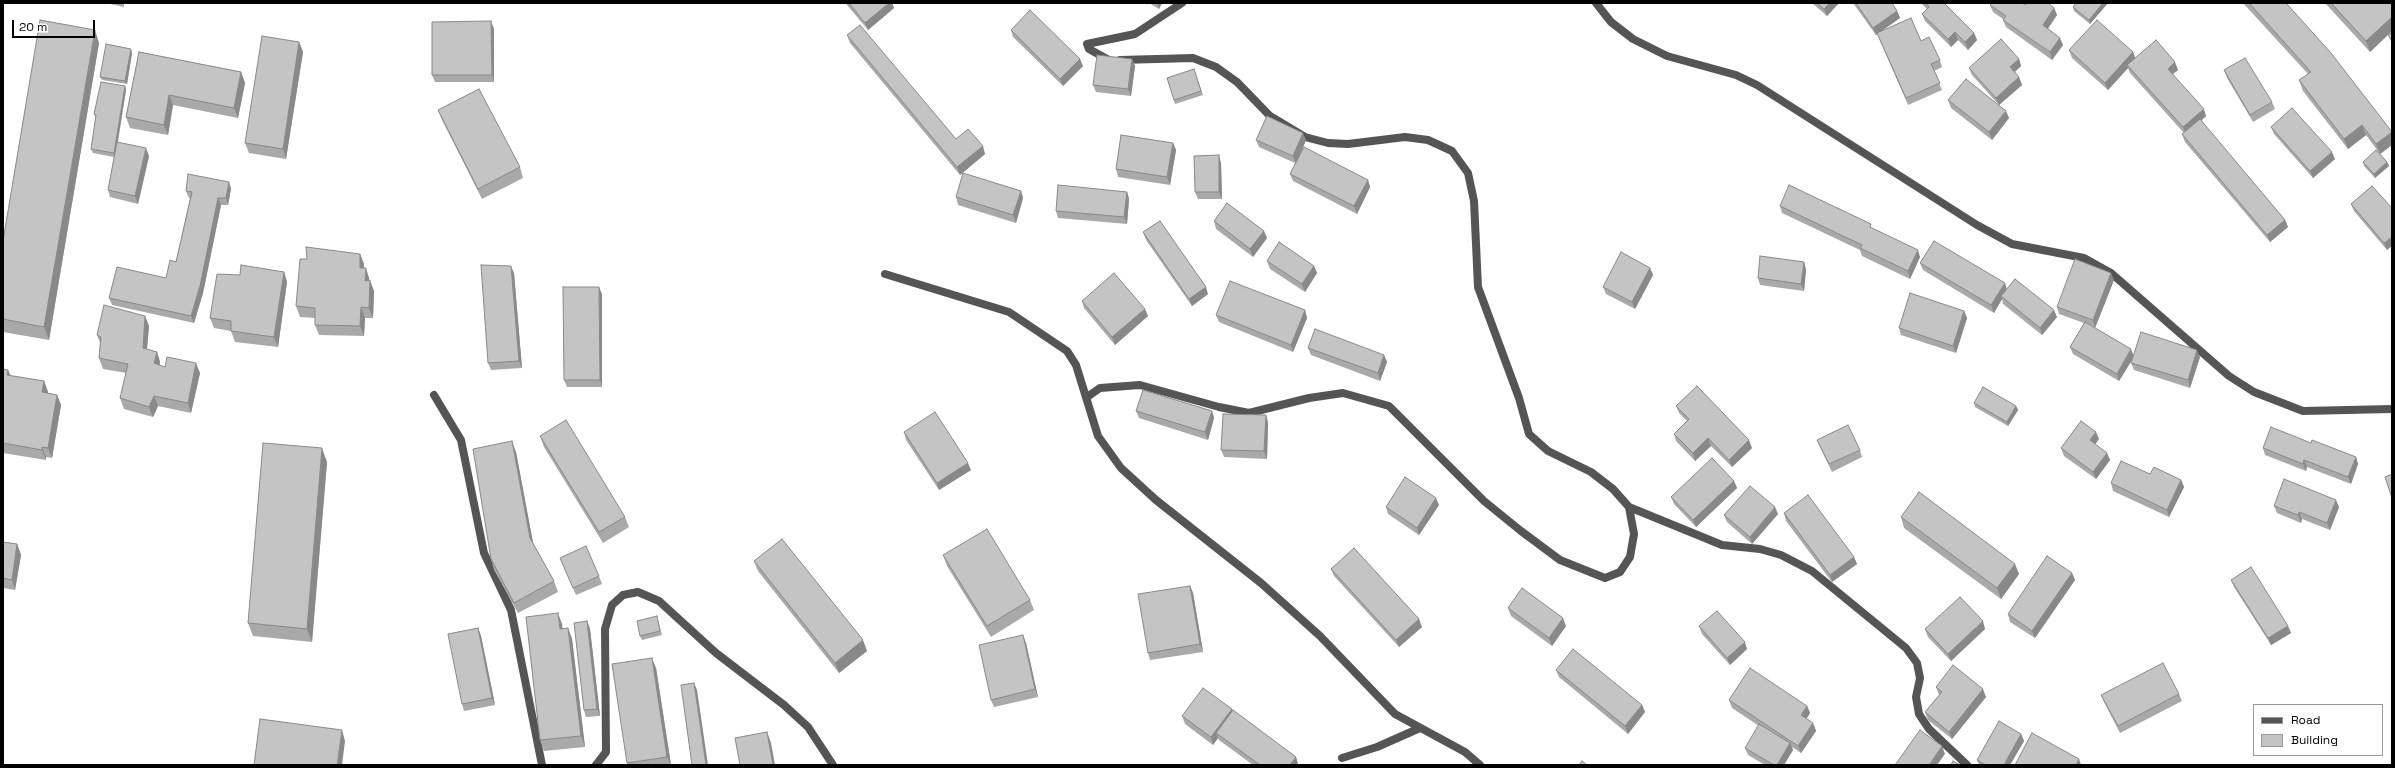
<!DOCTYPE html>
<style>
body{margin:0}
#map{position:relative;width:2395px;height:768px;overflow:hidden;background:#fff;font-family:"Space Grotesk",sans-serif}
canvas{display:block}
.frame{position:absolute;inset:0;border:4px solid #000;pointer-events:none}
.legend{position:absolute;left:2253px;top:704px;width:130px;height:52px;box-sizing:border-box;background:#fff;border:1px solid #999;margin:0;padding:5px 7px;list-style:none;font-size:12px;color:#000}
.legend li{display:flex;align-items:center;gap:8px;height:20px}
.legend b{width:20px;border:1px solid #999}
.scale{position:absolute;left:12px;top:20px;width:83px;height:18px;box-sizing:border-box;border:2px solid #000;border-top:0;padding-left:5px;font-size:12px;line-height:14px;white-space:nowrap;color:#000;-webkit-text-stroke:3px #fff;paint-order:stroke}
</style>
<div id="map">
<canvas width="2395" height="768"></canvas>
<div class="frame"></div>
<ul class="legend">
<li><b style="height:5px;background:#555"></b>Road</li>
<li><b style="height:11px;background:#c4c4c4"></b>Building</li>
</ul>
<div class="scale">20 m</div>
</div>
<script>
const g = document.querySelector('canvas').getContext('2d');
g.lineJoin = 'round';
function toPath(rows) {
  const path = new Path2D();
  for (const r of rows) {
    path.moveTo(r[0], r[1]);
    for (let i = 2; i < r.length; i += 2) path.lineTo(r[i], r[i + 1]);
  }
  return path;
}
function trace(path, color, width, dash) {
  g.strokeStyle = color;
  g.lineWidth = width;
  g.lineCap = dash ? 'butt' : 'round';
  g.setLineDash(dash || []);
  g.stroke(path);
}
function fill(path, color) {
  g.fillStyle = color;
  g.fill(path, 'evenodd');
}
const minor = toPath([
 [1596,3,1611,22,1633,39,1667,56,1736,75,1757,85,1977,225,2012,244,2084,258,2111,273,2229,376,2254,392,2303,411,2392,409],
 [1107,59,1089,49,1087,44,1135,34,1182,3],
 [1120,60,1193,58,1216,67,1237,82,1270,116,1305,137,1328,143,1348,144,1405,137,1428,140,1452,151,1468,173,1474,201,1478,287,1519,398,1529,434,1548,451,1591,472,1613,489,1629,507,1722,545,1760,549,1781,555,1812,571,1906,648,1917,663,1920,678,1916,697,1919,714,1929,729,1967,765],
 [885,274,1009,312,1067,351,1076,365,1098,436,1121,468,1156,500,1261,583,1320,636,1395,714,1465,752,1480,765],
 [434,395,461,440,484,553,511,610,542,765],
 [1087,397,1100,388,1140,385,1219,407,1249,413,1309,398,1343,393,1389,406,1484,501,1521,531,1560,560,1605,578,1620,572,1630,557,1634,534,1629,507],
 [1342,758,1377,747,1420,728],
 [596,765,606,752,605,629,612,605,623,595,638,592,659,601,716,653,784,705,808,727,833,765]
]);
const wall = toPath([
 [106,3,124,3,124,7],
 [846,3,892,3,894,8,868,30,847,5],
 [1149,3,1162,3,1159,9],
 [1812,3,1839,3,1827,16],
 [1853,3,1892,3,1897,11,1900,18,1880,32,1921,41,1940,60,1942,67,1934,71,1942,90,1908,105,1877,34,1876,35],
 [1921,3,1944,3,1974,33,1977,40,1968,50,1958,40,1951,47,1925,21,1922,14,1927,9],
 [2076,3,2108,3,2090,24,2074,11,2073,7],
 [2243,3,2286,3,2392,132,2392,145,2380,154,2387,162,2389,166,2375,178,2364,166,2363,162,2380,154,2366,135,2348,149,2303,91,2299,80,2308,74],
 [2325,3,2390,3,2392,5,2392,31,2370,52],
 [1990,5,2025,5,2054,8,2057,15,2048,29,2063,45,2052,60,2006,27,2003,20,2003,19,1993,12],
 [494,29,494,82,435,82,432,75],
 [1011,30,1083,66,1063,86,1013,37],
 [847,35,956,139,985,154,960,175,850,43],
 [299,42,303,52,286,159,249,153,245,143],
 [99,43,49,340,3,332,3,241],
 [2069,50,2133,52,2135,58,2178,70,2173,74,2206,116,2201,121,2285,220,2288,227,2270,242,2185,142,2182,134,2184,133,2130,73,2128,68,2108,90,2072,58],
 [139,52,241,72,245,83,238,118,173,105,168,135,130,128,126,117],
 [132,53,127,84,102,80,100,77],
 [1132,59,1135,66,1131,96,1096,92,1093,85],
 [2019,59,2021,66,2015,72,2019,77,2022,85,1999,105,2009,118,1992,140,1951,108,1948,100,1999,105,1972,75,1969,68],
 [1194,69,1203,95,1175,104,1167,78],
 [2224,70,2272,102,2275,109,2253,122,2227,78],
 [125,86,126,90,118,142,149,156,138,204,110,197,108,190,114,157,93,153,91,149,96,118,94,114],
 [438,110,520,167,523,178,482,199,442,120],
 [2271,127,2335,159,2313,178,2274,134],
 [1256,140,1306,140,1300,155,1368,180,1370,187,1357,214,1293,181,1290,174,1295,163,1259,147],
 [1173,143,1176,150,1170,185,1118,177,1116,169],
 [1221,163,1222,199,1198,199,1195,192],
 [229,182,231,189,228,205,221,205,203,293,194,323,112,305,109,298,166,278,176,262,190,198,189,198,186,191],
 [2372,186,2387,250,2354,211,2351,204],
 [1021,191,1023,198,1016,223,958,205,956,197],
 [1127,192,1129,199,1127,224,1058,218,1056,211],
 [1780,206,1873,229,1920,257,1910,279,1862,256,1860,250,1782,213],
 [1214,221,1267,238,1253,257,1216,229],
 [1143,232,1208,294,1192,306,1146,240],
 [360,254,364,264,364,268,369,278,369,281,374,291,373,318,365,318,364,336,319,335,315,325,315,318,300,317,296,306],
 [1267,261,1314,266,1317,273,1305,292,1270,269],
 [1804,262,1806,270,1804,291,1760,285,1758,278],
 [1920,263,2007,289,2057,317,2042,335,2003,304,2002,299,1994,313,1923,270],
 [1650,268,1653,275,1635,309,1606,294,1603,287],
 [284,272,287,282,278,347,235,342,231,331,214,328,210,318,240,275],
 [514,273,522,368,491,370,488,363],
 [2114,280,2095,328,2093,327,2133,356,2200,357,2190,388,2134,370,2131,363,2132,359,2119,381,2073,354,2070,347,2084,323,2059,314,2057,307],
 [602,294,602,387,567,387,564,380],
 [1082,301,1148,316,1115,345,1084,308],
 [1305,310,1307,318,1293,352,1219,322,1216,315],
 [1964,311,1967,318,1956,353,1901,335,1899,328],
 [145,316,149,326,147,349,157,352,160,362,160,365,165,367,200,373,191,413,158,406,153,417,124,409,120,398,126,373,103,369,99,358,100,343,97,335],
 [1308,348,1384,355,1387,362,1380,381,1311,355],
 [3,369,8,370,11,376,44,381,48,392,47,393,57,395,61,405,52,458,46,457,46,460,3,453],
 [1974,403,2016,406,2018,410,2008,426,1975,407],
 [1676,406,1752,448,1732,467,1711,446,1695,461,1676,441,1674,434,1687,421,1679,413],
 [1136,411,1212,411,1214,418,1208,440,1139,418],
 [1266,415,1268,423,1267,459,1224,457,1221,450],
 [904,432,971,470,939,490,906,440],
 [540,436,625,517,629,527,603,543,544,447],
 [2099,439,2095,444,2107,453,2110,460,2096,479,2064,456,2061,448],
 [1817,440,1860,450,1862,457,1832,472,1820,447],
 [2311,443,2356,457,2358,464,2351,484,2307,467,2306,471,2265,455,2263,448],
 [516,452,533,543,554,581,558,592,518,613,494,570,491,559],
 [327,462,312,642,253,636,248,623],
 [2181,480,2184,487,2169,517,2113,491,2111,483],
 [1734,481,1737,488,1696,527,1674,504,1671,497],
 [1439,505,1419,535,1388,514,1386,507],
 [2274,506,2339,507,2330,530,2302,519,2301,523,2277,513],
 [1784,513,1854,557,1857,564,1832,582,1786,521],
 [1778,514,1752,544,1727,522,1724,515],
 [1901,517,2019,574,2001,599,1904,528],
 [3,542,17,544,21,555,15,590,3,588],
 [943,555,1030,600,1034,610,991,637,947,566],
 [560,558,599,576,602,584,576,595],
 [754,561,867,651,839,673,758,571],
 [1331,569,1422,627,1399,647,1334,576],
 [2072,573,2075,580,2035,638,2010,622,2008,614],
 [2231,580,2288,626,2291,633,2271,645,2234,587],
 [1190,586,1193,593,1203,652,1150,660,1148,653],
 [1508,608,1566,626,1552,646,1511,616],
 [658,620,662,635,642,640,640,636],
 [587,621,590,629,600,716,586,717,584,710],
 [562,624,562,629,568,628,572,639,585,747,544,751,540,740],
 [1699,626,1747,649,1730,665,1702,634],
 [478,628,481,636,495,705,464,711,462,704],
 [1925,629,1985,629,1951,661,1928,637],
 [1026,643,1038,697,994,707,991,700],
 [656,668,671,765,628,765,627,763],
 [1556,670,1642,705,1645,712,1628,734,1559,677],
 [1936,687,1986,697,1952,739,1928,720,1925,712,1939,695],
 [2179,694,2182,701,2120,733,2104,702,2101,695],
 [1729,700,1807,706,1810,713,1806,719,1813,723,1816,731,1801,753,1792,747,1793,750,1784,765,1765,765,1748,755,1745,748,1759,726,1732,708],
 [1232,711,1296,757,1298,764,1298,765,1253,765,1219,740,1218,738,1213,745,1185,724,1182,716],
 [2021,734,2024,741,2010,765,1979,765,1977,760]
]);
const shadedWall = toPath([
 [889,3,892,3,894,8,868,30,865,23],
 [1157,3,1162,3,1159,9],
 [1830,3,1839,3,1827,16,1824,9],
 [2103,3,2108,3,2090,24,2089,20],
 [2054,8,2057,15,2045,32,2043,25],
 [1897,11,1900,18,1876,35,1873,28],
 [2392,17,2392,31,2370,52,2366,41],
 [491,21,494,29,494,82,492,75],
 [95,30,99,43,49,340,44,327],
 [1955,32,1958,40,1951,47,1948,39],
 [1974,33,1977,40,1968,50,1965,42],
 [2060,38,2063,45,2052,60,2050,52],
 [299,42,303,52,286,159,283,149],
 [131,49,132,53,127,84,125,81],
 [2133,52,2136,60,2127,65,2128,68,2108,90,2105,83],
 [1080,59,1083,66,1063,86,1060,79],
 [1132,59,1135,66,1131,96,1128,89],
 [2019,59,2021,66,2012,74,2010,67],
 [2175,62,2178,70,2170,76,2168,69],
 [241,72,245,83,238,118,234,108],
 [2019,77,2022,85,1999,105,1996,98],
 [125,86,126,90,115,157,114,153],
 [169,95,173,105,168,135,164,125],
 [2204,109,2206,116,2186,134,2183,127],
 [2006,111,2009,118,1992,140,1989,132],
 [2362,125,2366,135,2348,149,2344,139],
 [2392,132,2392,145,2380,154,2376,144],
 [1303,133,1306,140,1296,163,1293,156],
 [1173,143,1176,150,1170,185,1167,177],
 [983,146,985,154,960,175,957,167],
 [146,148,149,156,138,204,135,196],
 [2332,152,2335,159,2313,178,2310,171],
 [1219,155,1221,163,1222,199,1219,192],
 [2387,162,2389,166,2375,178,2374,174],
 [1368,180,1370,187,1357,214,1354,206],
 [229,182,231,189,228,205,226,198],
 [1021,191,1023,198,1016,223,1013,215],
 [1127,192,1129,199,1127,224,1124,217],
 [218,198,221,205,203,293,194,323,191,316],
 [2285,220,2288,227,2270,242,2267,235],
 [1264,231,1267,238,1253,257,1250,249],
 [2392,237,2392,246,2387,250,2384,243],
 [1918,250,1920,257,1910,279,1908,271],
 [360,254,364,264,364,278,360,268],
 [1804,262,1806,270,1804,291,1801,284],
 [511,266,514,273,522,368,519,361],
 [1314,266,1317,273,1305,292,1302,284],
 [366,268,369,278,369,292,365,281],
 [1650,268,1653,275,1635,309,1632,302],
 [284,272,287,282,278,347,274,337],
 [2111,273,2114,280,2095,328,2093,320],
 [370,280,374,291,373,318,369,308],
 [2005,283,2007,290,2001,296,2002,299,1994,313,1991,305],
 [599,287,602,294,602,387,600,380],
 [1206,287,1208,294,1192,306,1189,299],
 [361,307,365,318,364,336,360,326],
 [1145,309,1148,316,1115,345,1112,337],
 [1305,310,1307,318,1293,352,1291,345],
 [2054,310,2057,317,2042,335,2040,328],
 [1964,311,1967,318,1956,353,1953,346],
 [145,316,149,326,146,359,143,348],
 [2131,349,2134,357,2119,381,2117,374],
 [2197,350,2200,357,2190,388,2188,380],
 [157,352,160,362,157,373,154,363],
 [1384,355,1387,362,1380,381,1378,373],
 [196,363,200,373,191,413,188,403],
 [8,370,12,380,7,375],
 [44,381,48,392,46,403,42,392],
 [57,395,61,405,52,458,48,448],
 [154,396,158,406,153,417,149,407],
 [2016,406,2018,410,2008,426,2007,422],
 [1212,411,1214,418,1208,440,1205,432],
 [1266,415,1268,423,1267,459,1264,451],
 [2096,432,2099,439,2093,447,2090,440],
 [1708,438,1711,446,1695,461,1693,453],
 [1749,440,1752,448,1732,467,1729,460],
 [512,441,516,452,534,548,530,538],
 [42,447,46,457,46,460,42,450],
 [322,448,327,462,312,642,307,629],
 [2107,453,2110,460,2096,479,2093,472],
 [2356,457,2358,464,2351,484,2348,477],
 [2304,460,2307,467,2306,471,2303,464],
 [968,463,971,470,939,490,937,483],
 [2181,480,2184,487,2169,517,2167,510],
 [1734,481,1737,488,1696,527,1693,520],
 [1436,498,1439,505,1419,535,1417,528],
 [2336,500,2339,507,2330,530,2327,523],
 [1775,507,1778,514,1752,544,1750,537],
 [2299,512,2302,519,2301,523,2298,515],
 [17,544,21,555,15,590,12,580],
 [1854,557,1857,564,1832,582,1830,575],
 [2015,564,2019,574,2001,599,1997,588],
 [2072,573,2075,580,2035,638,2032,631],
 [1190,586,1193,593,1203,652,1200,644],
 [558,613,562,624,564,640,560,629],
 [1563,618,1566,626,1552,646,1549,638],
 [1419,619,1422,627,1399,647,1396,640],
 [587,621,590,629,600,716,597,709],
 [1983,621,1985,629,1951,661,1948,654],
 [2288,626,2291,633,2271,645,2268,638],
 [478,628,481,636,495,705,492,698],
 [568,628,572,639,585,747,581,736],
 [1023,635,1026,643,1038,697,1035,689],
 [863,640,867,651,839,673,835,663],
 [1745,642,1747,649,1730,665,1727,658],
 [652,658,656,668,671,765,667,757],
 [694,683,697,690,708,765,706,765],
 [1983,689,1986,697,1952,739,1949,732],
 [1642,705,1645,712,1628,734,1625,726],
 [1807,706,1810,713,1804,723,1801,715],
 [1232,709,1234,716,1216,733,1218,738,1213,745,1211,737],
 [1813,723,1816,731,1801,753,1798,746],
 [342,730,345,741,342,765,337,765],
 [767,732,771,743,775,765,773,765],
 [2021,734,2024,741,2010,765,2004,765],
 [1790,743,1793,750,1784,765,1777,765],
 [1942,746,1945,754,1937,765,1929,765],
 [1296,757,1298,764,1298,765,1290,765],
 [2079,759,2081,765,2076,765]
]);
const building = toPath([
 [849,3,889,3,865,23,849,3],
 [1817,3,1830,3,1824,9,1817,3],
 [1856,3,1892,3,1897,11,1873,28,1856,3],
 [1926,3,1944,3,1974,33,1965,42,1955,32,1948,39,1922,14,1929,7,1926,3],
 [1992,3,2022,3,2025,5,2027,3,2048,3,2054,8,2043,25,2060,38,2050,52,2003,20,2006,16,1990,5,1992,3],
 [2076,3,2103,3,2089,20,2073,7,2076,3],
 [2249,3,2286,3,2331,53,2392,132,2376,144,2362,125,2344,139,2299,80,2311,72,2249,3],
 [2331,3,2390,3,2392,5,2392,17,2366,41,2331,3],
 [1030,10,1080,59,1060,79,1011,30,1030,10],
 [1911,18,1921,41,1929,37,1940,60,1931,64,1940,83,1906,98,1877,33,1911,18],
 [40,20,95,30,44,327,3,319,3,241,40,20],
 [2097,20,2133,52,2105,83,2069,50,2097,20],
 [491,21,492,75,432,75,432,22,491,21],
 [860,25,956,139,968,129,983,146,957,167,847,35,860,25],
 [2392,33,2392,42,2388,34,2392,33],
 [262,36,299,42,283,149,245,143,262,36],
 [2001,39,2019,59,2010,67,2019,77,1996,98,1969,68,2001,39],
 [2156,40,2175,62,2168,69,2204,109,2183,127,2127,65,2156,40],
 [106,44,131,49,125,81,100,77,106,44],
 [139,52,241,72,234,108,169,95,164,125,126,117,139,52],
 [1097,55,1132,59,1128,89,1093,85,1097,55],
 [2245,58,2272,102,2250,115,2224,70,2245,58],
 [1194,69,1201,91,1174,100,1167,78,1194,69],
 [1966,79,2006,111,1989,132,1948,100,1966,79],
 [101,82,125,86,114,153,91,149,96,115,94,114,101,82],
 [479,89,520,167,478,189,438,110,479,89],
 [2292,108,2332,152,2310,171,2271,127,2292,108],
 [1267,116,1303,133,1293,156,1256,140,1267,116],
 [2200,119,2285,220,2267,235,2182,134,2200,119],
 [1121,135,1173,143,1167,177,1116,169,1121,135],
 [117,142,146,148,135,196,108,190,117,142],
 [1304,147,1368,180,1354,206,1290,174,1304,147],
 [2376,150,2387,162,2374,174,2363,162,2376,150],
 [1219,155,1219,192,1195,192,1194,156,1219,155],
 [963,173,1021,191,1013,215,956,197,963,173],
 [188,174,229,182,226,198,218,198,200,286,191,316,109,298,117,267,166,278,170,260,176,262,192,192,186,191,188,174],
 [1058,185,1127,192,1124,217,1056,211,1058,185],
 [1789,185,1871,224,1870,227,1918,250,1908,271,1860,248,1862,245,1780,206,1789,185],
 [2372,186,2392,208,2392,237,2384,243,2351,204,2372,186],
 [1227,203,1264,231,1250,249,1214,221,1227,203],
 [1160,221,1206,287,1189,299,1143,232,1160,221],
 [1934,241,2005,283,1991,305,1920,263,1934,241],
 [1279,242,1314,266,1302,284,1267,261,1279,242],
 [306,247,360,254,360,268,366,268,365,281,370,280,369,308,361,307,360,326,315,325,315,308,296,306,300,259,307,259,306,247],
 [1621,252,1650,268,1632,302,1603,287,1621,252],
 [1760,256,1804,262,1801,284,1758,278,1760,256],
 [2075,259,2111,273,2093,320,2057,307,2075,259],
 [241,265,284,272,274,337,231,331,231,321,210,318,217,274,240,275,241,265],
 [481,265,511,266,519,361,488,363,481,265],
 [1114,273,1145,309,1112,337,1082,301,1114,273],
 [2015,279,2054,310,2040,328,2001,296,2015,279],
 [1230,281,1305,310,1291,345,1216,315,1230,281],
 [563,287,599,287,600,380,564,380,563,287],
 [1910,293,1964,311,1953,346,1899,328,1910,293],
 [104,305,145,316,143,348,157,352,154,363,165,367,167,357,196,363,188,403,154,396,149,407,120,398,128,364,99,358,101,337,97,335,104,305],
 [2085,322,2131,349,2117,374,2070,347,2085,322],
 [1315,329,1384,355,1378,373,1308,348,1315,329],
 [2141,332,2197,350,2188,380,2131,363,2141,332],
 [3,369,8,370,7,375,44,381,42,392,57,395,48,448,42,447,42,450,3,443,3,369],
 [1697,386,1749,440,1729,460,1708,438,1693,453,1674,434,1689,419,1676,406,1697,386],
 [1983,387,2016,406,2007,422,1974,403,1983,387],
 [1143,390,1212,411,1205,432,1136,411,1143,390],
 [935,412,968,463,937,483,904,432,935,412],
 [1223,414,1266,415,1264,451,1221,450,1223,414],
 [566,420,625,517,599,532,540,436,566,420],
 [2081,421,2096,432,2090,440,2107,453,2093,472,2061,448,2081,421],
 [1848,425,1860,450,1829,464,1817,440,1848,425],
 [2271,427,2311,443,2312,440,2356,457,2348,477,2304,460,2303,464,2263,448,2271,427],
 [512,441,530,538,554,581,514,603,491,559,473,449,512,441],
 [263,443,322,448,307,629,248,623,263,443],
 [1712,458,1734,481,1693,520,1671,497,1712,458],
 [2121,461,2150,474,2154,467,2181,480,2167,510,2111,483,2121,461],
 [2392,474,2392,498,2385,477,2392,474],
 [1405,477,1436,498,1417,528,1386,507,1405,477],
 [2284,479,2336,500,2327,523,2299,512,2298,515,2274,506,2284,479],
 [1750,486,1775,507,1750,537,1724,515,1750,486],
 [1919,492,2015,564,1997,588,1901,517,1919,492],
 [1808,495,1854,557,1830,575,1784,513,1808,495],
 [987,529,1030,600,987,626,943,555,987,529],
 [782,539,863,640,835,663,754,561,782,539],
 [3,542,17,544,12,580,3,578,3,542],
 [586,546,599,576,573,588,560,558,586,546],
 [1354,548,1419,619,1396,640,1331,569,1354,548],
 [2047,556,2072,573,2032,631,2008,614,2047,556],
 [2251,567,2288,626,2268,638,2231,580,2251,567],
 [1190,586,1200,644,1148,653,1138,594,1190,586],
 [1522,588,1563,618,1549,638,1508,608,1522,588],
 [1960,597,1983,621,1948,654,1925,629,1960,597],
 [1717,611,1745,642,1727,658,1699,626,1717,611],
 [558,613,560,629,568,628,581,736,540,740,526,617,558,613],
 [657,616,660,631,640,636,637,621,657,616],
 [587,621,597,709,584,710,574,623,587,621],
 [478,628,492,698,462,704,448,634,478,628],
 [1023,635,1035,689,991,700,979,645,1023,635],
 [1573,649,1642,705,1625,726,1556,670,1573,649],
 [652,658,667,757,627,763,612,664,652,658],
 [2163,663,2179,694,2118,726,2101,695,2163,663],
 [1953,665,1983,689,1949,732,1925,712,1942,692,1936,687,1953,665],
 [1750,668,1807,706,1801,715,1813,723,1798,746,1729,700,1750,668],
 [694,683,706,765,692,765,681,685,694,683],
 [1203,688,1232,709,1211,737,1182,716,1203,688],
 [1233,710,1296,757,1290,765,1260,765,1216,733,1233,710],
 [260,719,342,730,337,765,254,765,260,719],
 [1999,721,2021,734,2004,765,1986,765,1977,760,1999,721],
 [1759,724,1790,743,1777,765,1774,765,1745,748,1759,724],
 [1920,730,1942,746,1929,765,1895,765,1920,730],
 [767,732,773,765,740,765,735,738,767,732],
 [2032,733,2079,759,2076,765,2015,765,2032,733],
 [1582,761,1587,765,1579,765,1582,761],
 [1953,761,1960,765,1951,765,1953,761]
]);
trace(minor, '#555', 8);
fill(wall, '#a9a9a9');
fill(shadedWall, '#898989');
fill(building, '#c4c4c4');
trace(building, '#898989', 1);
</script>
